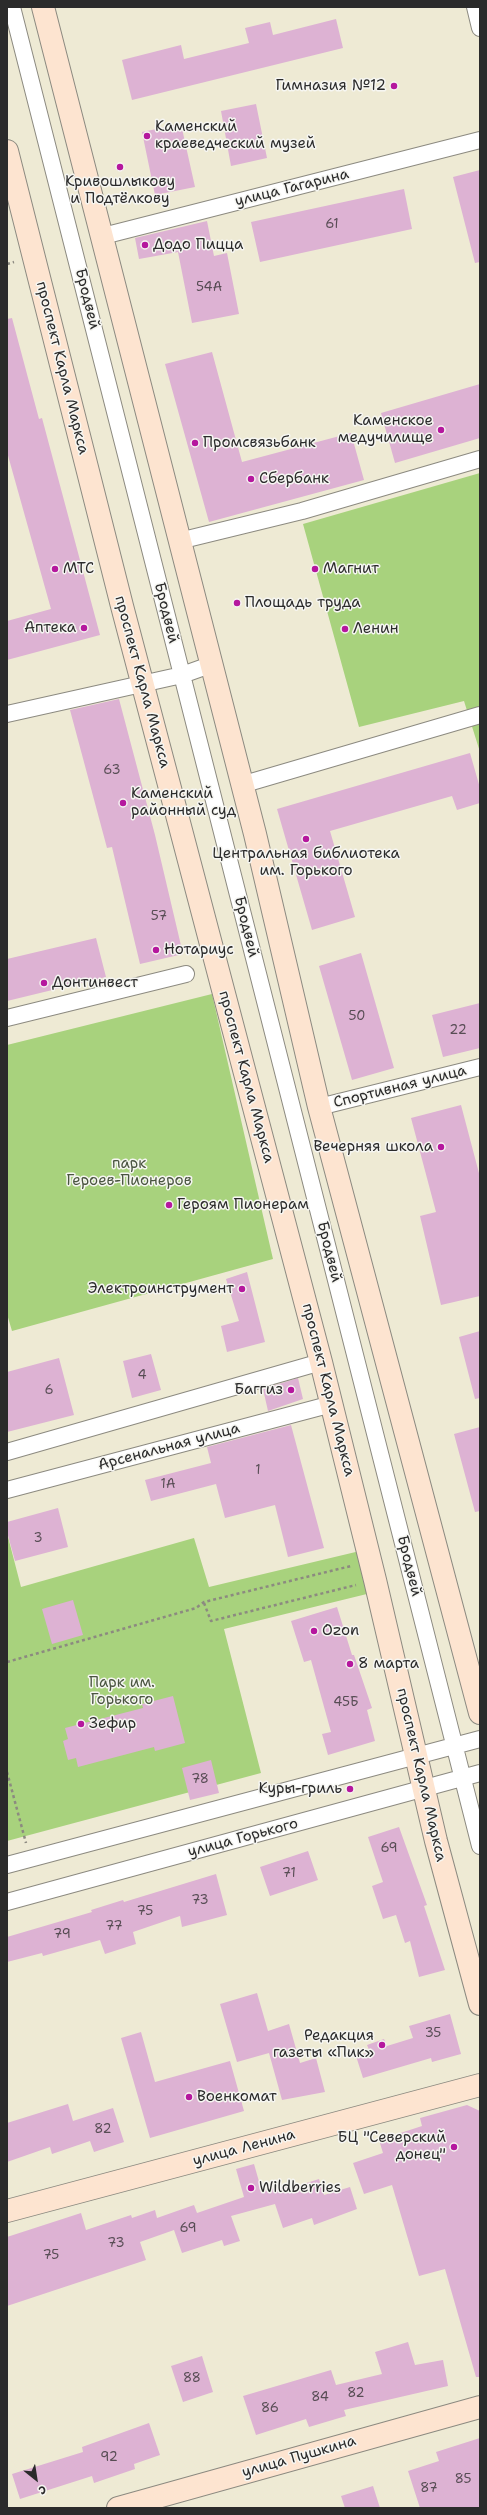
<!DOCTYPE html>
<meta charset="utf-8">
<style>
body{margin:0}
#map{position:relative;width:487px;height:2515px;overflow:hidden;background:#eeead4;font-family:"Shantell Sans",sans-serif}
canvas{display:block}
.frame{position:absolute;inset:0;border:8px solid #2b2b2b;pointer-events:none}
.north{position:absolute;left:16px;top:2459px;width:40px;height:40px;-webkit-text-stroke:3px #f6f6f2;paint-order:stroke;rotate:150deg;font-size:11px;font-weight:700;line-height:16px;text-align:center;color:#2b2b2b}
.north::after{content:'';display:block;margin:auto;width:14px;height:18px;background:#2b2b2b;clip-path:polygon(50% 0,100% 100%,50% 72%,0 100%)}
</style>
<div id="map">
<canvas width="487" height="2515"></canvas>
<div class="frame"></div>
<div class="north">С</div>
</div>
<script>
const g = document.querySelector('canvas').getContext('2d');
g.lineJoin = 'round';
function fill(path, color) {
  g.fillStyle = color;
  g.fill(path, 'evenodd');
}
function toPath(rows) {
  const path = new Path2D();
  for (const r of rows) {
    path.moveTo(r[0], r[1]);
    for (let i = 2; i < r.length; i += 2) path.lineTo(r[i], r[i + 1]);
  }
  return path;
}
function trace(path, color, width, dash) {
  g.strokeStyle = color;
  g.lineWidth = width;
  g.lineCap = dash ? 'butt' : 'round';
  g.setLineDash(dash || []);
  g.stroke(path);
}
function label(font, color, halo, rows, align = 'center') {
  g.font = font + ' "Shantell Sans",sans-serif';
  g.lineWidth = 3;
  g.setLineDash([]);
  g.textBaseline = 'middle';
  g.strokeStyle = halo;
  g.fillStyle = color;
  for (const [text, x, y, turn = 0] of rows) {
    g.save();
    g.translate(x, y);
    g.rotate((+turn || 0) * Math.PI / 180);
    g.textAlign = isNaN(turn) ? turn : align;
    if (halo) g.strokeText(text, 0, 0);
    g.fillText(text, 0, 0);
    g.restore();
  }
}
const green = toPath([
 [480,473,480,752,464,701,359,727,303,524],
 [212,994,273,1259,12,1331,7,1314,7,1045],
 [7,1533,21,1587,194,1538,209,1587,364,1550,375,1592,224,1629,261,1773,7,1841]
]);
const building = toPath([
 [336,19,343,48,132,100,122,60,181,45,184,59,249,43,245,28,270,22,273,35],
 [256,104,267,158,231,166,221,111],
 [181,124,195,187,155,195,142,132],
 [480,170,480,262,475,263,453,177],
 [404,189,412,229,260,262,251,222],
 [207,221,214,256,227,253,239,314,192,323,178,252,139,259,135,238],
 [12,318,39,419,42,418,100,635,7,660,7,621,51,609,7,452,7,319],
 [212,352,242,462,351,433,364,480,209,522,165,364],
 [480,384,480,438,395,463,381,413],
 [119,699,155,835,183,954,140,964,112,847,107,848,70,710],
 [470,753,480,788,480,803,457,810,452,796,330,831,355,917,312,930,277,809],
 [96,938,106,977,7,1001,7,959],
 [361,953,394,1068,352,1080,319,966],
 [480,1003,480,1048,443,1057,432,1015],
 [461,1105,480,1177,480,1296,441,1305,420,1216,436,1212,411,1118],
 [247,1272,265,1342,227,1352,221,1326,239,1321,226,1279],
 [480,1331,480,1398,475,1399,459,1337],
 [151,1354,161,1390,132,1398,123,1361],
 [59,1358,74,1415,7,1432,7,1372],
 [298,1378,303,1399,268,1411,263,1389],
 [291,1425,324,1548,288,1557,275,1505,225,1518,216,1484,151,1501,145,1480,211,1463,207,1447],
 [480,1427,480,1511,475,1512,454,1434],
 [58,1508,68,1547,15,1561,7,1532,7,1522],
 [73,1600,83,1635,52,1644,42,1609],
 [337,1607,352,1655,354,1655,372,1708,367,1710,375,1741,328,1755,322,1734,331,1732,311,1660,304,1662,291,1621],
 [173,1696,185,1743,155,1751,154,1747,78,1767,76,1758,68,1760,63,1741,68,1739,65,1728,143,1708,142,1704],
 [211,1760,219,1793,190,1800,182,1768],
 [399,1827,427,1905,424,1906,445,1970,419,1977,410,1941,405,1943,396,1915,383,1919,372,1886,383,1882,368,1837],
 [308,1851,318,1880,270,1896,260,1867],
 [216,1874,227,1915,182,1927,180,1916,133,1932,136,1944,105,1954,100,1940,43,1956,42,1953,7,1962,7,1937,92,1912,91,1910,123,1900,124,1902],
 [257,1993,268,2031,289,2024,300,2063,316,2058,325,2092,282,2100,269,2053,237,2062,220,2004],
 [450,2014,461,2054,432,2062,431,2058,363,2078,356,2056,370,2052,367,2045,384,2039,387,2046,413,2038,409,2026],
 [141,2032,155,2082,230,2061,244,2111,150,2138,121,2038],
 [68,2104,73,2121,113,2108,124,2142,94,2152,90,2141,52,2154,50,2147,7,2162,7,2123],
 [467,2105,480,2111,480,2377,476,2377,445,2269,419,2276,392,2185,364,2194,353,2163,383,2153,379,2140,422,2126,420,2118],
 [254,2164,262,2192,286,2184,288,2189,319,2179,324,2195,350,2187,357,2209,314,2225,312,2218,283,2228,275,2204,231,2216,240,2241,224,2246,222,2240,182,2253,174,2230,140,2242,146,2260,7,2306,7,2237,81,2213,86,2230,131,2215,132,2218,155,2210,157,2218,194,2205,197,2213,244,2197,236,2169],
 [408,2342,415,2365,443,2360,448,2386,344,2410,346,2416,309,2427,306,2419,256,2435,243,2396,331,2370,336,2385,382,2374,375,2352],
 [202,2356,213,2392,183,2402,171,2366],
 [149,2423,160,2455,134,2464,135,2469,94,2483,92,2476,20,2499,12,2474,83,2452,82,2447],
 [480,2438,480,2508,420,2508,408,2471,439,2461,436,2452],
 [373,2486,380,2508,345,2508,341,2496]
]);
const path = toPath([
 [7,264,14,262],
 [204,1603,211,1621,356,1585],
 [7,1662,196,1608,204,1602,351,1566],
 [7,1772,26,1843]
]);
const street = toPath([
 [12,7,480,1846],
 [475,7,480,28],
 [103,236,480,140],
 [179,541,302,511,480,459],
 [7,714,182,675,210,665],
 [241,785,480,715],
 [7,1018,186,974],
 [319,1107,480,1067],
 [7,1452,321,1362],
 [7,1490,332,1404],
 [7,1865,480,1739],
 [7,1902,480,1773]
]);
const secondary = toPath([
 [43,7,255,834,319,1107,480,1713],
 [7,151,122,606,321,1362,375,1580,436,1841,480,2004],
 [7,2211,480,2085],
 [118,2508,480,2407]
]);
const markers = [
 [394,86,4,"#b5179e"],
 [147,136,4,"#b5179e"],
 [120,167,4,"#b5179e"],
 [145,245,4,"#b5179e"],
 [441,430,4,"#b5179e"],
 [195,443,4,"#b5179e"],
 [251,479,4,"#b5179e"],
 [55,569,4,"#b5179e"],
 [315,569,4,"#b5179e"],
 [237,603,4,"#b5179e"],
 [84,628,4,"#b5179e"],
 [345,629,4,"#b5179e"],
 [123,803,4,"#b5179e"],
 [306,839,4,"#b5179e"],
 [156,950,4,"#b5179e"],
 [44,983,4,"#b5179e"],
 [441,1147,4,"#b5179e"],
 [169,1205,4,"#b5179e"],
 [242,1289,4,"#b5179e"],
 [291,1390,4,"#b5179e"],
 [314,1631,4,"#b5179e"],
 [350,1664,4,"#b5179e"],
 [81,1724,4,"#b5179e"],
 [350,1789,4,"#b5179e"],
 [382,2045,4,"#b5179e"],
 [189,2097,4,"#b5179e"],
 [454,2147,4,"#b5179e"],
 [251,2188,4,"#b5179e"]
];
const numberNames = [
 ["61",332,225],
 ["54А",209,288],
 ["63",112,771],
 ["57",159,917],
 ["50",357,1017],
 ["22",458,1031],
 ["4",142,1376],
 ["6",49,1391],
 ["1",258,1471],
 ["1А",168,1485],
 ["3",38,1539],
 ["45Б",346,1703],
 ["78",200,1780],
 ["69",389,1849],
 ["71",289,1874],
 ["73",200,1901],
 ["75",145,1912],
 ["77",114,1927],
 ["79",62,1935],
 ["35",433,2034],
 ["82",103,2130],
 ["69",188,2229],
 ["73",116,2244],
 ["75",51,2256],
 ["88",192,2379],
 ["82",356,2394],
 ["84",320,2398],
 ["86",270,2409],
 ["92",109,2458],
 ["85",463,2480],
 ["87",429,2489]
];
const poiNames = [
 ["Гимназия №12",386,86,"right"],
 ["Каменский",155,127],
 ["краеведческий музей",155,144],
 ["Кривошлыкову",120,182,"center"],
 ["и Подтёлкову",120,199,"center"],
 ["Додо Пицца",153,245],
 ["Каменское",433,421,"right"],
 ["медучилище",433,438,"right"],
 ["Промсвязьбанк",203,443],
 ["Сбербанк",259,479],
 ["МТС",63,569],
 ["Магнит",323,569],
 ["Площадь труда",245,603],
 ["Аптека",76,628,"right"],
 ["Ленин",353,629],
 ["Каменский",131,794],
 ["районный суд",131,811],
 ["Центральная библиотека",306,854,"center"],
 ["им. Горького",306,871,"center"],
 ["Нотариус",164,950],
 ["Донтинвест",52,983],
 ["Вечерняя школа",433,1147,"right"],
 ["Героям Пионерам",177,1205],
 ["Электроинструмент",234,1289,"right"],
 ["Баггиз",283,1390,"right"],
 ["Ozon",322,1631],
 ["8 марта",358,1664],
 ["Зефир",89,1724],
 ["Куры-гриль",342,1789,"right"],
 ["Редакция",374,2036,"right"],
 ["газеты «Пик»",374,2053,"right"],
 ["Военкомат",197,2097],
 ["БЦ \"Северский",446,2138,"right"],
 ["донец\"",446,2155,"right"],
 ["Wildberries",259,2188]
];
const streetNames = [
 ["улица Гагарина",292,188,-14],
 ["Бродвей",87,299,76],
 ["проспект Карла Маркса",62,368,76],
 ["Бродвей",166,613,76],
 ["проспект Карла Маркса",142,682,75],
 ["Бродвей",246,927,76],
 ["проспект Карла Маркса",246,1077,75],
 ["Спортивная улица",400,1087,-14],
 ["Бродвей",329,1252,76],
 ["проспект Карла Маркса",328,1390,76],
 ["Арсенальная улица",169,1447,-15],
 ["Бродвей",409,1566,76],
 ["проспект Карла Маркса",421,1775,77],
 ["улица Горького",243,1838,-15],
 ["улица Ленина",244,2148,-15],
 ["улица Пушкина",299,2457,-16]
];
const parkNames = [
 ["парк",129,1164],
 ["Героев-Пионеров",129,1181],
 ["Парк им.",122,1683],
 ["Горького",122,1700]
];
fill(green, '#a8d27d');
fill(building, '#ddb2d3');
trace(street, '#8c8a80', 18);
trace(secondary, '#8c8a80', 24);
trace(path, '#8c8a80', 2.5, [3, 3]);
trace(street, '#fff', 16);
trace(secondary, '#fde4d0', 22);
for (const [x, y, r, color] of markers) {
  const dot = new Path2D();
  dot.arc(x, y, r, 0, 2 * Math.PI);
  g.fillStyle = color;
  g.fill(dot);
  trace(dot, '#f6f6f2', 1.5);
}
label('13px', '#584d55', null, numberNames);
label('15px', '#2b2b2b', '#f6f6f2', poiNames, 'left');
label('15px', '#2b2b2b', '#f6f6f2', streetNames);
label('15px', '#4a5540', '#f6f6f2', parkNames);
</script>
